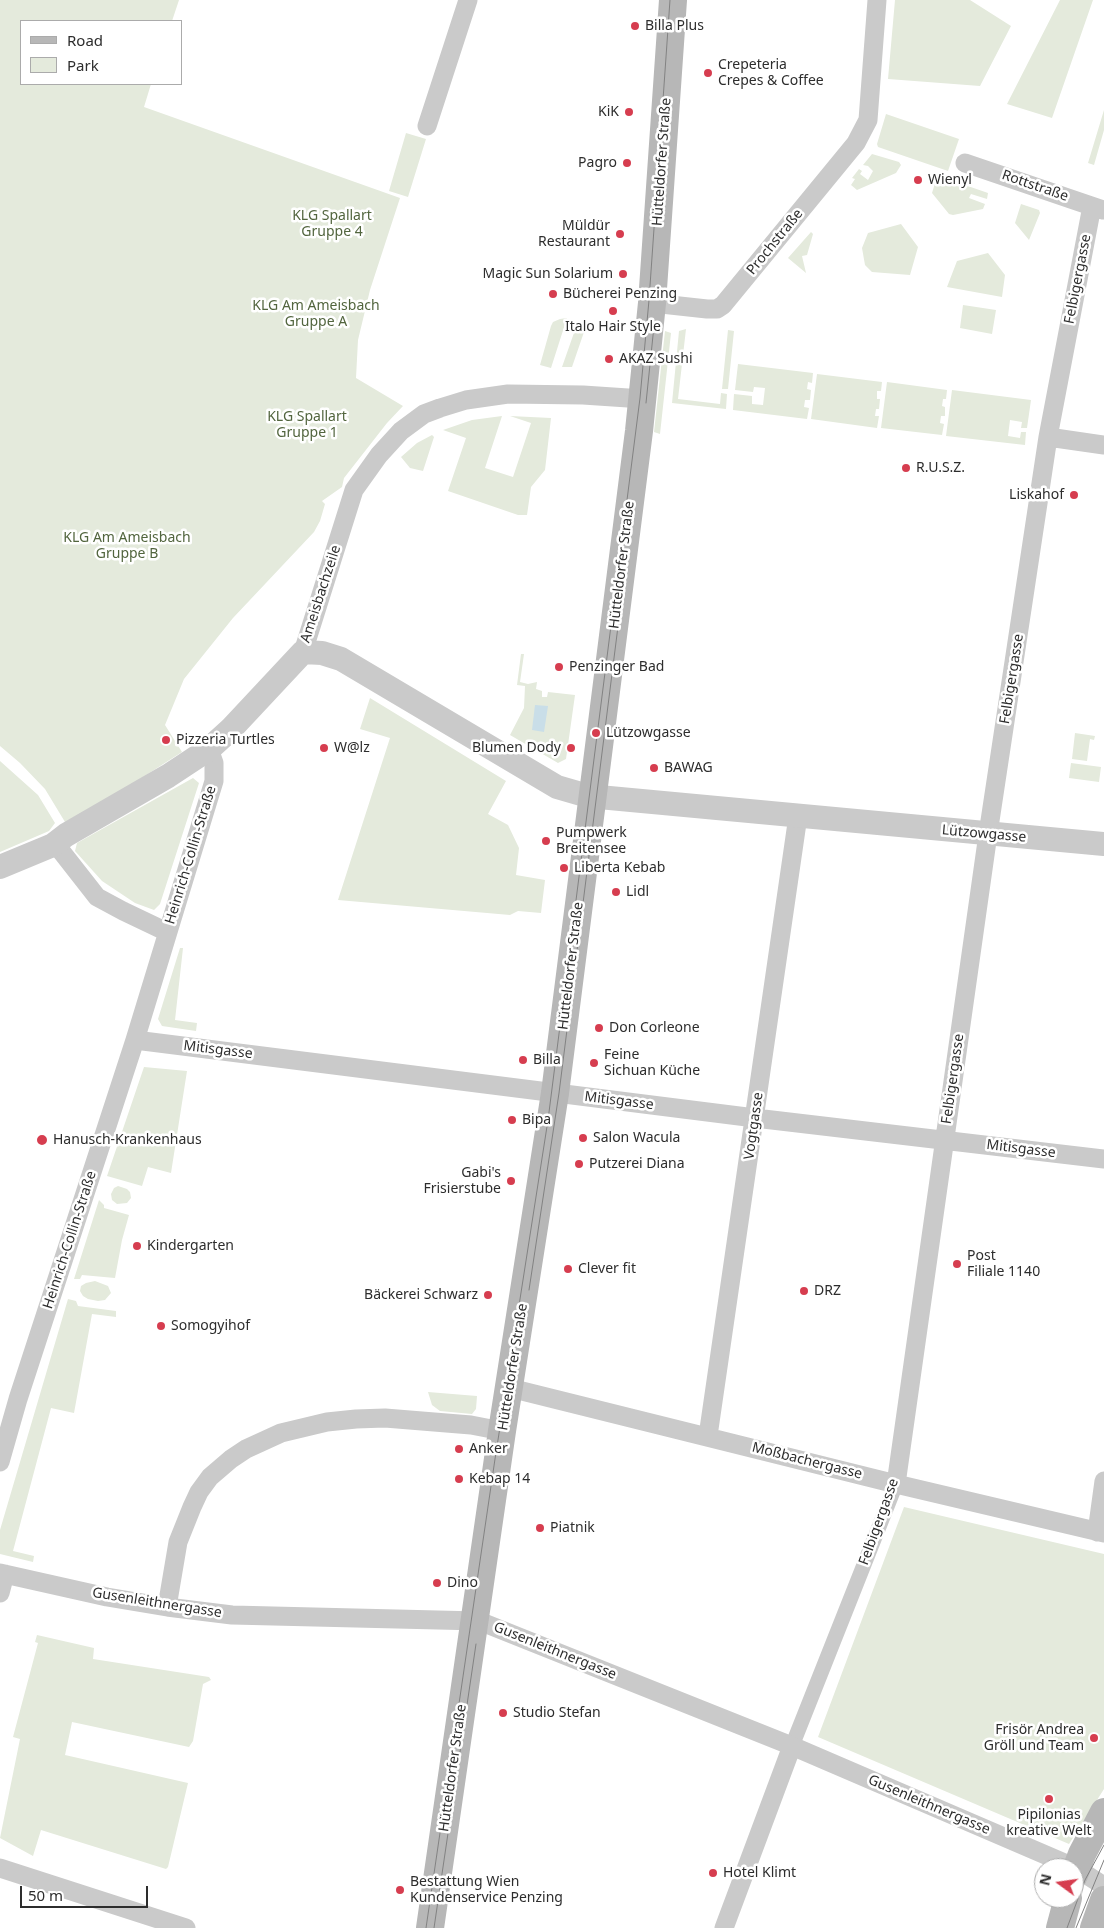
<!DOCTYPE html>
<meta charset="utf-8">
<style>
body{margin:0}
#map{position:relative;width:1104px;height:1928px;overflow:hidden;background:#fff;font-family:"Noto Sans",sans-serif}
canvas{display:block}
.legend{position:absolute;left:20px;top:20px;width:162px;height:65px;box-sizing:border-box;background:#fff;border:1px solid #ababab;margin:0;padding:6px 9px;list-style:none;font-size:15px;color:#2d2d2d}
.legend li{display:flex;align-items:center;gap:10px;height:25px}
.legend b{width:25px;border:1px solid #ababab}
.north{position:absolute;left:1034px;top:1858px;width:50px;height:50px;box-sizing:border-box;background:#fff;border:1px solid #ababab;border-radius:50%;rotate:284deg;font-size:14px;font-weight:700;line-height:20px;text-align:center;color:#2d2d2d}
.north::after{content:'';display:block;margin:auto;width:18px;height:22px;background:#d63d4f;clip-path:polygon(50% 0,100% 100%,50% 72%,0 100%)}
.scale{position:absolute;left:20px;top:1886px;width:128px;height:22px;box-sizing:border-box;border:2px solid #2d2d2d;border-top:0;padding-left:6px;font-size:15px;line-height:18px;white-space:nowrap;color:#2d2d2d;-webkit-text-stroke:4px #fff;paint-order:stroke}
</style>
<div id="map">
<canvas width="1104" height="1928"></canvas>
<ul class="legend">
<li><b style="height:6px;background:#b7b7b7"></b>Road</li>
<li><b style="height:14px;background:#e4eadc"></b>Park</li>
</ul>
<div class="north">N</div>
<div class="scale">50 m</div>
</div>
<script>
const g = document.querySelector('canvas').getContext('2d');
g.lineJoin = 'round';
function fill(path, color) {
  g.fillStyle = color;
  g.fill(path, 'evenodd');
}
function toPath(rows) {
  const path = new Path2D();
  for (const r of rows) {
    path.moveTo(r[0], r[1]);
    for (let i = 2; i < r.length; i += 2) path.lineTo(r[i], r[i + 1]);
  }
  return path;
}
function trace(path, color, width, dash) {
  g.strokeStyle = color;
  g.lineWidth = width;
  g.lineCap = dash ? 'butt' : 'round';
  g.setLineDash(dash || []);
  g.stroke(path);
}
function label(font, color, halo, rows, align = 'center') {
  g.font = font + ' "Noto Sans",sans-serif';
  g.lineWidth = 5;
  g.setLineDash([]);
  g.textBaseline = 'middle';
  g.strokeStyle = halo;
  g.fillStyle = color;
  for (const [text, x, y, turn = 0] of rows) {
    g.save();
    g.translate(x, y);
    g.rotate((+turn || 0) * Math.PI / 180);
    g.textAlign = isNaN(turn) ? turn : align;
    if (halo) g.strokeText(text, 0, 0);
    g.fillText(text, 0, 0);
    g.restore();
  }
}
const green = toPath([
 [0,0,179,0,172,21,21,21,21,84,151,84,144,107,400,198,370,290,358,340,356,378,403,406,387,423,344,478,342,487,322,501,325,504,320,521,314,532,233,618,184,679,165,725,182,752,115,795,65,822,45,789,20,763,0,746],
 [895,0,970,0,1011,26,980,86,888,79],
 [1060,0,1093,0,1052,118,1007,104],
 [1104,110,1104,130,1094,165,1088,163],
 [886,114,959,139,948,171,878,147,877,144],
 [406,133,426,139,408,197,389,191],
 [872,154,899,162,901,165,896,173,857,190,851,185,855,179,852,178,859,169,862,171,860,174,868,180,873,171,868,166,863,165],
 [939,176,988,193,987,199,971,194,969,198,985,204,983,209,953,215,949,214,932,193,937,177],
 [1021,204,1039,210,1040,213,1029,240,1015,223],
 [901,224,918,247,910,275,872,272,865,265,862,248,868,233],
 [811,232,813,234,807,255,802,256,806,273,788,258],
 [988,253,1005,275,1002,297,947,287,957,261],
 [963,305,996,310,992,334,960,328],
 [567,318,551,368,540,365,551,326,553,322,560,319],
 [686,329,678,399,720,404,721,393,727,394,726,409,672,403,679,331],
 [575,330,584,332,572,367,562,367],
 [728,330,734,331,728,389,722,389],
 [665,331,671,333,660,434,654,432],
 [738,364,813,373,812,383,808,382,807,389,811,390,810,400,805,400,804,407,809,408,807,419,733,410,734,394,752,396,752,404,763,405,765,388,754,387,753,392,735,390],
 [817,374,882,382,881,391,877,391,877,399,880,399,879,409,876,409,875,416,879,416,877,428,811,419],
 [887,382,947,390,946,399,943,399,942,406,945,407,945,416,941,416,940,423,944,424,942,435,881,428],
 [952,390,1031,400,1027,428,1021,428,1022,422,1010,420,1008,436,1020,438,1021,432,1026,432,1025,445,946,436],
 [502,416,485,468,513,477,531,423,510,416,551,418,545,470,531,487,527,515,518,515,448,491,466,438,443,430,472,420],
 [432,435,434,437,423,471,410,468,401,457,417,443],
 [521,654,524,654,520,682,528,684,537,682,536,689,542,691,542,697,547,697,548,692,575,695,566,759,558,763,510,735,524,708,525,686,517,685],
 [370,698,506,781,488,814,508,825,519,848,516,875,545,880,541,913,518,911,510,915,338,900,390,738,360,729],
 [1075,733,1095,736,1094,740,1090,739,1087,761,1072,759],
 [0,761,38,795,55,823,49,831,0,852],
 [1071,763,1101,767,1099,782,1069,778],
 [193,778,199,783,160,904,154,910,135,903,102,881,75,851,77,843],
 [180,948,183,948,175,1020,197,1023,196,1031,162,1026,158,1019],
 [144,1067,187,1071,171,1173,148,1167,142,1186,107,1176],
 [118,1186,127,1189,130,1192,131,1198,127,1203,117,1204,112,1200,111,1194,114,1188],
 [99,1200,104,1205,104,1208,129,1215,122,1240,115,1278,82,1275,80,1279,74,1279],
 [95,1281,108,1286,111,1293,105,1300,98,1301,88,1299,83,1296,80,1291,81,1286,86,1283],
 [68,1299,76,1301,78,1306,116,1311,116,1317,92,1314,74,1413,51,1408,13,1551,34,1556,33,1562,0,1554,0,1530],
 [428,1392,477,1396,476,1409,472,1414,440,1411,432,1405],
 [904,1507,1104,1554,1104,1789,1069,1844,818,1737],
 [37,1635,94,1648,93,1659,209,1677,211,1680,203,1684,193,1741,189,1747,72,1722,71,1727,65,1755,188,1783,168,1867,166,1869,41,1830,33,1856,0,1838,20,1739,13,1737,38,1643,35,1642]
]);
const water = toPath([
 [535,705,548,706,544,732,532,730]
]);
const pedestrian = toPath([
 [792,1746,896,1484]
]);
const minor = toPath([
 [427,126,468,0],
 [965,163,1103,210],
 [652,303,707,309,717,309,723,305,856,143,868,120,877,0],
 [1048,437,1104,445],
 [303,652,354,490,379,455,401,431,424,414,440,408,466,400,508,394,583,395,643,399],
 [53,845,61,851,97,897,123,911,167,932],
 [135,1040,755,1118,1104,1159],
 [510,1388,896,1484,1104,1533],
 [708,1436,798,816],
 [0,1462,18,1399,135,1040,214,781,214,763,209,749],
 [896,1484,988,834,1048,437,1092,206],
 [1097,1532,1104,1481],
 [0,1573,107,1597,167,1607,232,1615,479,1621,792,1746,1076,1868,1104,1886],
 [0,1593,5,1574],
 [167,1607,178,1542,192,1507,199,1492,210,1477,231,1459,246,1449,281,1433,327,1422,356,1419,385,1418,471,1425,502,1431],
 [0,1868,186,1928],
 [724,1928,792,1746]
]);
const tertiary = toPath([
 [0,867,53,845,66,835,168,776,209,749,231,729,303,652,322,653,341,659,557,787,588,796,1104,844]
]);
const secondary = toPath([
 [1074,1875,1082,1854,1104,1812],
 [430,1928,502,1431,555,1093,639,431,652,303,673,0],
 [1060,1928,1068,1898],
 [1094,1928,1104,1900]
]);
const tram = toPath([
 [646,403,654,326],
 [529,1290,559,1093,624,579],
 [426,1928,495,1459,548,1120,640,398,649,300,670,0],
 [434,1928,476,1644],
 [1067,1928,1085,1880,1104,1845],
 [1076,1928,1104,1860]
]);
const markers = [
 [635,26,5,"#d63d4f"],
 [708,73,5,"#d63d4f"],
 [629,112,5,"#d63d4f"],
 [627,163,5,"#d63d4f"],
 [918,180,5,"#d63d4f"],
 [620,234,5,"#d63d4f"],
 [623,274,5,"#d63d4f"],
 [553,294,5,"#d63d4f"],
 [613,311,5,"#d63d4f"],
 [609,359,5,"#d63d4f"],
 [906,468,5,"#d63d4f"],
 [1074,495,5,"#d63d4f"],
 [559,667,5,"#d63d4f"],
 [596,733,5,"#d63d4f"],
 [166,740,5,"#d63d4f"],
 [324,748,5,"#d63d4f"],
 [571,748,5,"#d63d4f"],
 [654,768,5,"#d63d4f"],
 [546,841,5,"#d63d4f"],
 [564,868,5,"#d63d4f"],
 [616,892,5,"#d63d4f"],
 [599,1028,5,"#d63d4f"],
 [523,1060,5,"#d63d4f"],
 [594,1063,5,"#d63d4f"],
 [512,1120,5,"#d63d4f"],
 [583,1138,5,"#d63d4f"],
 [42,1140,6,"#d63d4f"],
 [579,1164,5,"#d63d4f"],
 [511,1181,5,"#d63d4f"],
 [137,1246,5,"#d63d4f"],
 [957,1264,5,"#d63d4f"],
 [568,1269,5,"#d63d4f"],
 [804,1291,5,"#d63d4f"],
 [488,1295,5,"#d63d4f"],
 [161,1326,5,"#d63d4f"],
 [459,1449,5,"#d63d4f"],
 [459,1479,5,"#d63d4f"],
 [540,1528,5,"#d63d4f"],
 [437,1583,5,"#d63d4f"],
 [503,1713,5,"#d63d4f"],
 [1094,1738,5,"#d63d4f"],
 [1049,1799,5,"#d63d4f"],
 [713,1873,5,"#d63d4f"],
 [400,1890,5,"#d63d4f"]
];
const poiNames = [
 ["Billa Plus",645,26],
 ["Crepeteria",718,65],
 ["Crepes & Coffee",718,81],
 ["KiK",619,112,"right"],
 ["Pagro",617,163,"right"],
 ["Wienyl",928,180],
 ["Müldür",610,226,"right"],
 ["Restaurant",610,242,"right"],
 ["Magic Sun Solarium",613,274,"right"],
 ["Bücherei Penzing",563,294],
 ["Italo Hair Style",613,327,"center"],
 ["AKAZ Sushi",619,359],
 ["R.U.S.Z.",916,468],
 ["Liskahof",1064,495,"right"],
 ["Penzinger Bad",569,667],
 ["Lützowgasse",606,733],
 ["Pizzeria Turtles",176,740],
 ["W@lz",334,748],
 ["Blumen Dody",561,748,"right"],
 ["BAWAG",664,768],
 ["Pumpwerk",556,833],
 ["Breitensee",556,849],
 ["Liberta Kebab",574,868],
 ["Lidl",626,892],
 ["Don Corleone",609,1028],
 ["Feine",604,1055],
 ["Sichuan Küche",604,1071],
 ["Billa",533,1060],
 ["Bipa",522,1120],
 ["Salon Wacula",593,1138],
 ["Hanusch-Krankenhaus",53,1140],
 ["Putzerei Diana",589,1164],
 ["Gabi's",501,1173,"right"],
 ["Frisierstube",501,1189,"right"],
 ["Kindergarten",147,1246],
 ["Post",967,1256],
 ["Filiale 1140",967,1272],
 ["Clever fit",578,1269],
 ["DRZ",814,1291],
 ["Bäckerei Schwarz",478,1295,"right"],
 ["Somogyihof",171,1326],
 ["Anker",469,1449],
 ["Kebap 14",469,1479],
 ["Piatnik",550,1528],
 ["Dino",447,1583],
 ["Studio Stefan",513,1713],
 ["Frisör Andrea",1084,1730,"right"],
 ["Gröll und Team",1084,1746,"right"],
 ["Pipilonias",1049,1815,"center"],
 ["kreative Welt",1049,1831,"center"],
 ["Hotel Klimt",723,1873],
 ["Bestattung Wien",410,1882],
 ["Kundenservice Penzing",410,1898]
];
const streetNames = [
 ["Hütteldorfer Straße",662,162,-86],
 ["Rottstraße",1035,186,19],
 ["Prochstraße",775,242,-51],
 ["Felbigergasse",1078,279,-79],
 ["Hütteldorfer Straße",622,565,-83],
 ["Ameisbachzeile",321,594,-72],
 ["Felbigergasse",1012,679,-81],
 ["Lützowgasse",984,834,5],
 ["Heinrich-Collin-Straße",191,855,-73],
 ["Hütteldorfer Straße",571,966,-83],
 ["Mitisgasse",218,1050,7],
 ["Felbigergasse",953,1079,-82],
 ["Mitisgasse",619,1101,7],
 ["Vogtgasse",754,1126,-82],
 ["Mitisgasse",1021,1149,7],
 ["Heinrich-Collin-Straße",70,1240,-72],
 ["Hütteldorfer Straße",513,1367,-81],
 ["Moßbachergasse",807,1461,14],
 ["Felbigergasse",879,1522,-70],
 ["Gusenleithnergasse",157,1603,9],
 ["Gusenleithnergasse",555,1651,22],
 ["Hütteldorfer Straße",453,1768,-82],
 ["Gusenleithnergasse",929,1805,23]
];
const parkNames = [
 ["KLG Spallart",332,216],
 ["Gruppe 4",332,232],
 ["KLG Am Ameisbach",316,306],
 ["Gruppe A",316,322],
 ["KLG Spallart",307,417],
 ["Gruppe 1",307,433],
 ["KLG Am Ameisbach",127,538],
 ["Gruppe B",127,554]
];
fill(green, '#e4eadc');
fill(water, '#c9dee8');
trace(pedestrian, '#cacaca', 15);
trace(minor, '#cacaca', 19);
trace(tertiary, '#cacaca', 24);
trace(secondary, '#b7b7b7', 28);
trace(tram, '#828282', 1);
for (const [x, y, r, color] of markers) {
  const dot = new Path2D();
  dot.arc(x, y, r, 0, 2 * Math.PI);
  g.fillStyle = color;
  g.fill(dot);
  trace(dot, '#fff', 2);
}
label('14px', '#2d2d2d', '#fff', poiNames, 'left');
label('14px', '#2d2d2d', '#fff', streetNames);
label('14px', '#52653e', '#fff', parkNames);
</script>
